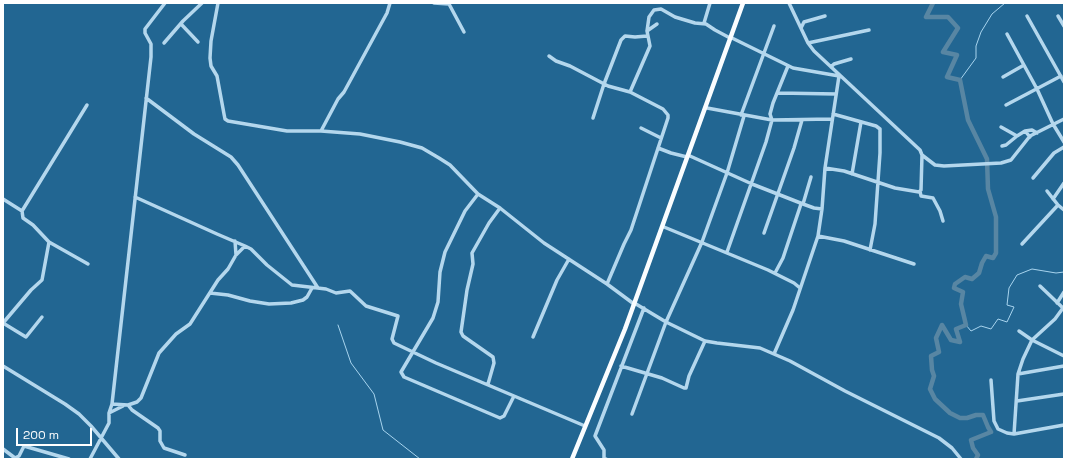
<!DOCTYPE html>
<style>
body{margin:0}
#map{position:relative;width:1067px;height:462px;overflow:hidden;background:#226692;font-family:"Space Grotesk",sans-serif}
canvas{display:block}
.frame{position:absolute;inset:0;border:4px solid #fff;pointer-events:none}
.scale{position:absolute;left:16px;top:428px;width:76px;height:18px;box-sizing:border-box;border:2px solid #fff;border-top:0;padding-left:5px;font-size:12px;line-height:14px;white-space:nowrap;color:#fff;-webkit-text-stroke:3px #226692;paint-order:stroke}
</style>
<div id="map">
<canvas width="1067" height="462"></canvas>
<div class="frame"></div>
<div class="scale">200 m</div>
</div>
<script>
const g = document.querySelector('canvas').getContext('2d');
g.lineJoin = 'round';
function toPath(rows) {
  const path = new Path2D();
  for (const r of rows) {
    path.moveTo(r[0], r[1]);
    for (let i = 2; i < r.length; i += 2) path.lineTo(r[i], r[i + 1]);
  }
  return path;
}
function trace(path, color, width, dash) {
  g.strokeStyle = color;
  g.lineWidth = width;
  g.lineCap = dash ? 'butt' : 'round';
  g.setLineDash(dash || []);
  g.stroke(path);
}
const stream = toPath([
 [960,80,976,58,976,46,981,32,992,14,1005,3],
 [338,325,351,363,374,394,383,430,420,459],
 [966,325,971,331,981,326,991,329,998,319,1007,322,1014,307,1007,305,1009,288,1017,275,1032,269,1056,273,1064,272]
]);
const river = toPath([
 [933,3,926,17,948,17,958,28,943,52,957,55,947,77,960,80,968,120,987,159,988,189,996,217,996,253,993,258,986,256,982,263,979,273,972,279,965,277,955,284,954,288,963,292,961,304,966,325,956,329,960,342,951,340,942,325,936,338,939,352,931,356,932,370,934,376,930,389,935,399,950,413,960,418,967,418,976,415,983,415,988,427,991,432,971,440,973,448,978,455,976,459]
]);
const minor = toPath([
 [218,3,211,41,210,58,211,66,217,76,224,114,225,119,228,121,287,131,321,131,360,134,400,142,422,148,439,158,450,165,478,194,500,208,544,243,607,284,634,304],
 [434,3,449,4,464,32],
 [789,3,808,43,814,51,920,150,922,155,921,190,919,192,895,188,844,171,825,168],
 [1027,16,1064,82],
 [1058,16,1064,26],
 [704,23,710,3],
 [181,24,198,42],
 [801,28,804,22,825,16],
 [647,31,657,24],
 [1007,34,1037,89,1053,124,1064,142],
 [732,38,793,68,839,76,825,168,822,209,818,236,793,310,774,354],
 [164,43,183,21,202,3],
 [808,43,869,30],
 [549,56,556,61,570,66,608,86,630,92,663,109,668,115,668,118,631,230,624,244,607,284],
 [831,67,834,64,851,59],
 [1003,77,1024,65],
 [630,92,650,46,647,31,649,17,654,10,661,9,675,17,695,23,706,24,715,30,730,38],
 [778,93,836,94],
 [146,98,194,134,231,157,238,165,318,288],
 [1006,105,1061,76],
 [707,108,772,120,832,119],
 [833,114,876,126,880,129,880,153,875,224,870,250],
 [741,115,774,26],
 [593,118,604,84,621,40,625,36,635,37,647,36],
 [1001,127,1017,136],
 [641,128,661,138],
 [321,131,338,99,344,92,387,13,390,3],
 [1025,131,1032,130,1037,133],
 [1002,146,1006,145,1017,136,1025,131,1030,137],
 [658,148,671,153,687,157],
 [922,155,935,165,944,166,1001,163,1011,160,1030,136,1064,119],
 [690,156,752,184,803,204,814,208,822,209],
 [852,174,861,122],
 [1033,178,1054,153,1064,147],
 [920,191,921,196,933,198,940,211,943,221],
 [1047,191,1058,205,1064,210],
 [478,194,465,211,445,252,440,272,438,302,433,318,401,372,404,377,500,418,504,416,514,396],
 [135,197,217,234,245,246,251,249,267,265,292,285,326,289,336,293,350,291,366,306,398,316,392,339,394,343,436,363,585,426],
 [3,199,22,211,23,218,33,225,49,242,88,264],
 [1053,199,1064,183],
 [803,204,811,177],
 [22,211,87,105],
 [664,227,768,270,794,283,800,288],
 [764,233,794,148,802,120],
 [818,236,844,241,914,264],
 [235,241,236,255],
 [1022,244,1058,205],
 [727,252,766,142,772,120,770,114,773,103,788,66],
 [775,273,783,258,801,204],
 [1040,286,1064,309],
 [210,293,228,295,250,301,269,304,291,303,303,300,307,297,312,288],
 [1057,303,1064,292],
 [636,304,666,322,705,341,717,343,760,348,790,361,845,391,939,438,952,448,961,459],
 [3,323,31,290,42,280,49,242],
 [3,323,21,334,26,337,42,317],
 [1019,331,1032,340,1064,356],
 [533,337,557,280,569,259],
 [3,366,65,404,79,414,91,426,119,459],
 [621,366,662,378,684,388,686,388,689,376,705,341],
 [1018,374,1064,366],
 [991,380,994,421,998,429,1007,433,1014,434,1064,425],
 [488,384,494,363,493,357,463,336,461,332,467,290,473,264,472,253,489,223,500,208],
 [1017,401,1064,394],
 [112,404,128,405,137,402,141,398,159,353,176,334,190,324,218,280,228,269,236,255,245,246],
 [128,405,132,410,158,428,160,431,160,441,164,448,185,455],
 [109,413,123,406],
 [632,414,666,322,702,242,727,173,744,116],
 [1014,434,1018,374,1023,359,1032,340,1055,319,1063,308],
 [3,449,15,458,19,456,24,446,69,459],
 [90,459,109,423,109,413,112,404,151,57,151,44,145,33,145,29,165,3],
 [606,459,604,459,604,450,595,436,644,308]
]);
const major = toPath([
 [572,459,625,329,743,3]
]);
trace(stream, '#a8d4ee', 1);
trace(river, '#5886a3', 4.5);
trace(minor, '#b4d7ed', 3.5);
trace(major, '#fafdff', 4.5);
</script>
